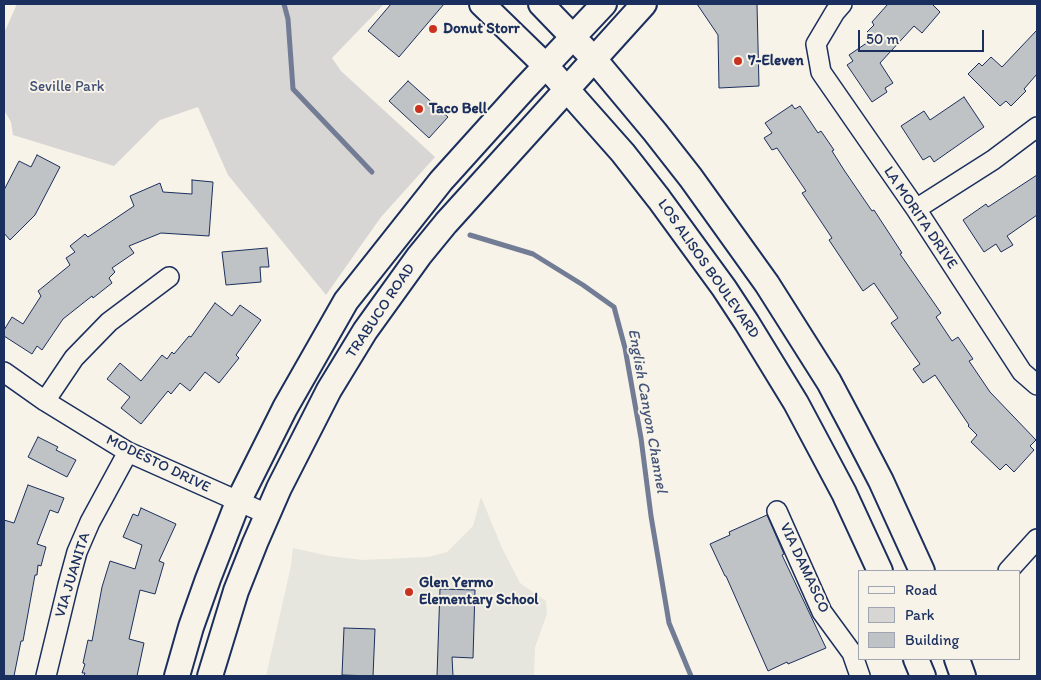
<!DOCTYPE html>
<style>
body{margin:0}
#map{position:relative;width:1041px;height:680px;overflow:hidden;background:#f7f3e8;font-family:Itim,sans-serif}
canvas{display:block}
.frame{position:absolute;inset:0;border:5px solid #1b2f5e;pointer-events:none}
.legend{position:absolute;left:858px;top:570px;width:162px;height:90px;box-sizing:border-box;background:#f7f3e8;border:1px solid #9fa5b1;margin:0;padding:6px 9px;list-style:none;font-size:15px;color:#1b2f5e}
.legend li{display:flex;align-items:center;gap:10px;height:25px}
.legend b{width:25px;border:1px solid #9fa5b1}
.scale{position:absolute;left:858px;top:30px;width:126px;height:22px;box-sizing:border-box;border:2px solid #1b2f5e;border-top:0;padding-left:6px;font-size:15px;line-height:18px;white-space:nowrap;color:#1b2f5e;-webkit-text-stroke:4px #f7f3e8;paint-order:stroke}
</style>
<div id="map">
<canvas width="1041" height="680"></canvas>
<div class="frame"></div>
<ul class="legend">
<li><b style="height:6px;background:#f7f3e8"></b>Road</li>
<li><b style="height:14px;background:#d7d6d4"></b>Park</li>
<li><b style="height:14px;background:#c0c3c5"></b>Building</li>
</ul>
<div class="scale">50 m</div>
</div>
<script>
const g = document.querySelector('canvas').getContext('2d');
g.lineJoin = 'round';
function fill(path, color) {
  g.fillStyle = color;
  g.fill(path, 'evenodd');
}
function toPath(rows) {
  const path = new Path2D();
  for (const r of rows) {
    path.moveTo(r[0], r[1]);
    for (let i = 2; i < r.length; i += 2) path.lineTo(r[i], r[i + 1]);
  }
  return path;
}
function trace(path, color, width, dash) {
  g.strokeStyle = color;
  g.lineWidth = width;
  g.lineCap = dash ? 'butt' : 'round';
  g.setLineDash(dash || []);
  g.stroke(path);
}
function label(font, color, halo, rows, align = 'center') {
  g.font = font + ' Itim,sans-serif';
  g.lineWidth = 4;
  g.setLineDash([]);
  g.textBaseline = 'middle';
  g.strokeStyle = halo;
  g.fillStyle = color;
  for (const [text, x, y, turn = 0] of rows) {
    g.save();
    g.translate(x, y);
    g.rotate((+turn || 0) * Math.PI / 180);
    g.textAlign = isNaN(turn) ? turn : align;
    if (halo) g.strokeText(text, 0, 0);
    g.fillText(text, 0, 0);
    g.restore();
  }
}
const built = toPath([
 [481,497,502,548,520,583,546,601,547,614,535,647,534,676,266,676,291,566,293,548,329,556,363,560,428,557,447,552,473,526]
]);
const green = toPath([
 [17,4,384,4,332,58,341,71,435,157,381,217,326,295,228,175,198,107,160,120,114,166,13,135,11,122,4,110,4,33]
]);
const stream = toPath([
 [284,4,288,19,293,89,372,172],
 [470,235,533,254,583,285,614,307,625,348,641,438,651,516,669,623,691,676]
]);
const building = toPath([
 [391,4,444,4,399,57,368,31,391,4],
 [697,4,757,4,759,86,719,88,718,35,697,4],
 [888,4,932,4,940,12,922,33,914,26,880,63,893,83,885,88,887,92,872,102,847,65,853,61,849,55,874,38,867,32,874,25,872,22,888,4],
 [1037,30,1037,74,1024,89,1026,91,1011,106,1006,101,1000,106,968,74,979,63,982,66,991,57,1002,67,1037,30],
 [408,81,448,117,429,138,389,101,408,81],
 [964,97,984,127,934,162,930,156,923,160,901,126,924,111,930,120,964,97],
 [792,105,795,109,800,106,818,133,821,131,834,150,832,151,844,170,872,211,874,210,902,253,900,254,941,313,936,317,952,341,958,337,973,359,969,361,990,392,1036,440,1030,446,1034,450,1014,472,1006,464,1000,470,971,442,977,435,968,426,969,425,935,375,923,383,913,369,920,364,891,323,898,318,874,283,863,291,829,240,832,238,802,193,806,191,777,148,772,150,764,138,772,133,765,123,792,105],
 [37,155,60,167,35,215,10,240,4,233,4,190,19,161,31,167,37,155],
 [1037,175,1037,215,1007,236,1013,245,1001,252,996,244,984,252,963,220,986,204,988,207,1037,175],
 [192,180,213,182,209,236,161,233,129,246,134,253,112,268,115,272,109,278,112,283,93,298,92,296,63,319,42,350,37,346,32,354,4,336,4,330,12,317,23,324,41,296,38,291,70,265,66,258,75,252,70,246,85,234,88,237,134,206,130,196,160,183,163,192,192,194,192,180],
 [267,248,269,267,260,267,261,282,226,285,222,252,267,248],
 [215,303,232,316,240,305,261,320,236,355,239,358,219,383,205,372,190,391,180,383,171,394,168,391,141,424,121,408,130,397,107,379,120,363,141,381,162,355,167,359,172,352,174,354,189,336,191,337,215,303],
 [38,437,58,447,56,450,76,460,67,477,28,457,38,437],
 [28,485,64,498,58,513,50,510,37,544,46,547,41,566,38,565,37,575,35,575,23,641,21,641,14,676,4,676,4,520,14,523,28,485],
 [141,508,176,524,159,561,164,563,155,594,140,590,129,639,144,643,137,676,84,676,85,673,82,673,85,664,83,663,88,640,92,641,102,587,110,561,135,569,142,545,123,537,133,514,138,516,141,508],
 [767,515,784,554,782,555,826,648,788,664,787,662,768,671,726,576,725,576,710,544,730,535,729,532,767,515],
 [440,589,475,590,473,658,452,657,453,676,437,676,440,589],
 [344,628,375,629,373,676,342,675,344,628]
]);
const minor = toPath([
 [842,4,835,12,816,44,821,72,916,209,1022,372,1037,385],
 [916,209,993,160,1037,127],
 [4,372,45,401,128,452,267,514],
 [45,401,74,358,109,322,169,277],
 [777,511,822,612,852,653,860,676],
 [1008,571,1037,539],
 [46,676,68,585,77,552,90,522,128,452]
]);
const major = toPath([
 [482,4,546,66,623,153,659,199,724,288,747,323,796,403,844,493,880,571],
 [541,4,594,59,655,132,691,178,767,284,829,382,855,431,881,481,922,571],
 [916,659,923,676],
 [957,659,963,676],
 [177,676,191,627,208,579,238,502,285,408,346,301,441,181,524,89,604,4],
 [210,676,236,591,255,543,279,488,329,390,365,331,419,256,446,223,644,4]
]);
const markers = [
 [433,29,5,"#c8321e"],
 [738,61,5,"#c8321e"],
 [419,109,5,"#c8321e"],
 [409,592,5,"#c8321e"]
];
const poiNames = [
 ["Donut Storr",443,29],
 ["7-Eleven",748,61],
 ["Taco Bell",429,109],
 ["Glen Yermo",419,583],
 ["Elementary School",419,600]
];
const parkNames = [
 ["Seville Park",67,87]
];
const streetNames = [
 ["LA MORITA DRIVE",920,218,56],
 ["LOS ALISOS BOULEVARD",708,269,55],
 ["TRABUCO ROAD",381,311,-56],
 ["MODESTO DRIVE",158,464,26],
 ["VIA DAMASCO",804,568,65],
 ["VIA JUANITA",73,575,-73]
];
const waterNames = [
 ["English Canyon Channel",647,411,80]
];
fill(built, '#e6e5de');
fill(green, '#d7d6d4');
trace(stream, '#727c95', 5);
fill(building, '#c0c3c5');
trace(building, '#1b2f5e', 1);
trace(minor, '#1b2f5e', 22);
trace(major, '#1b2f5e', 28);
trace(minor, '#f7f3e8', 19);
trace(major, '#f7f3e8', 24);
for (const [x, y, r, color] of markers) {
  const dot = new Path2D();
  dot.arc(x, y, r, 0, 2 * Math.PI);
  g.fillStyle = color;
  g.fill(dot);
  trace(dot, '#f7f3e8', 2);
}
label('bold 15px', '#1b2f5e', '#f7f3e8', poiNames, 'left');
label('15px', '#415076', '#f7f3e8', parkNames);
label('15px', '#1b2f5e', '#f7f3e8', streetNames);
label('italic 16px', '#465679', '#f7f3e8', waterNames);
</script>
